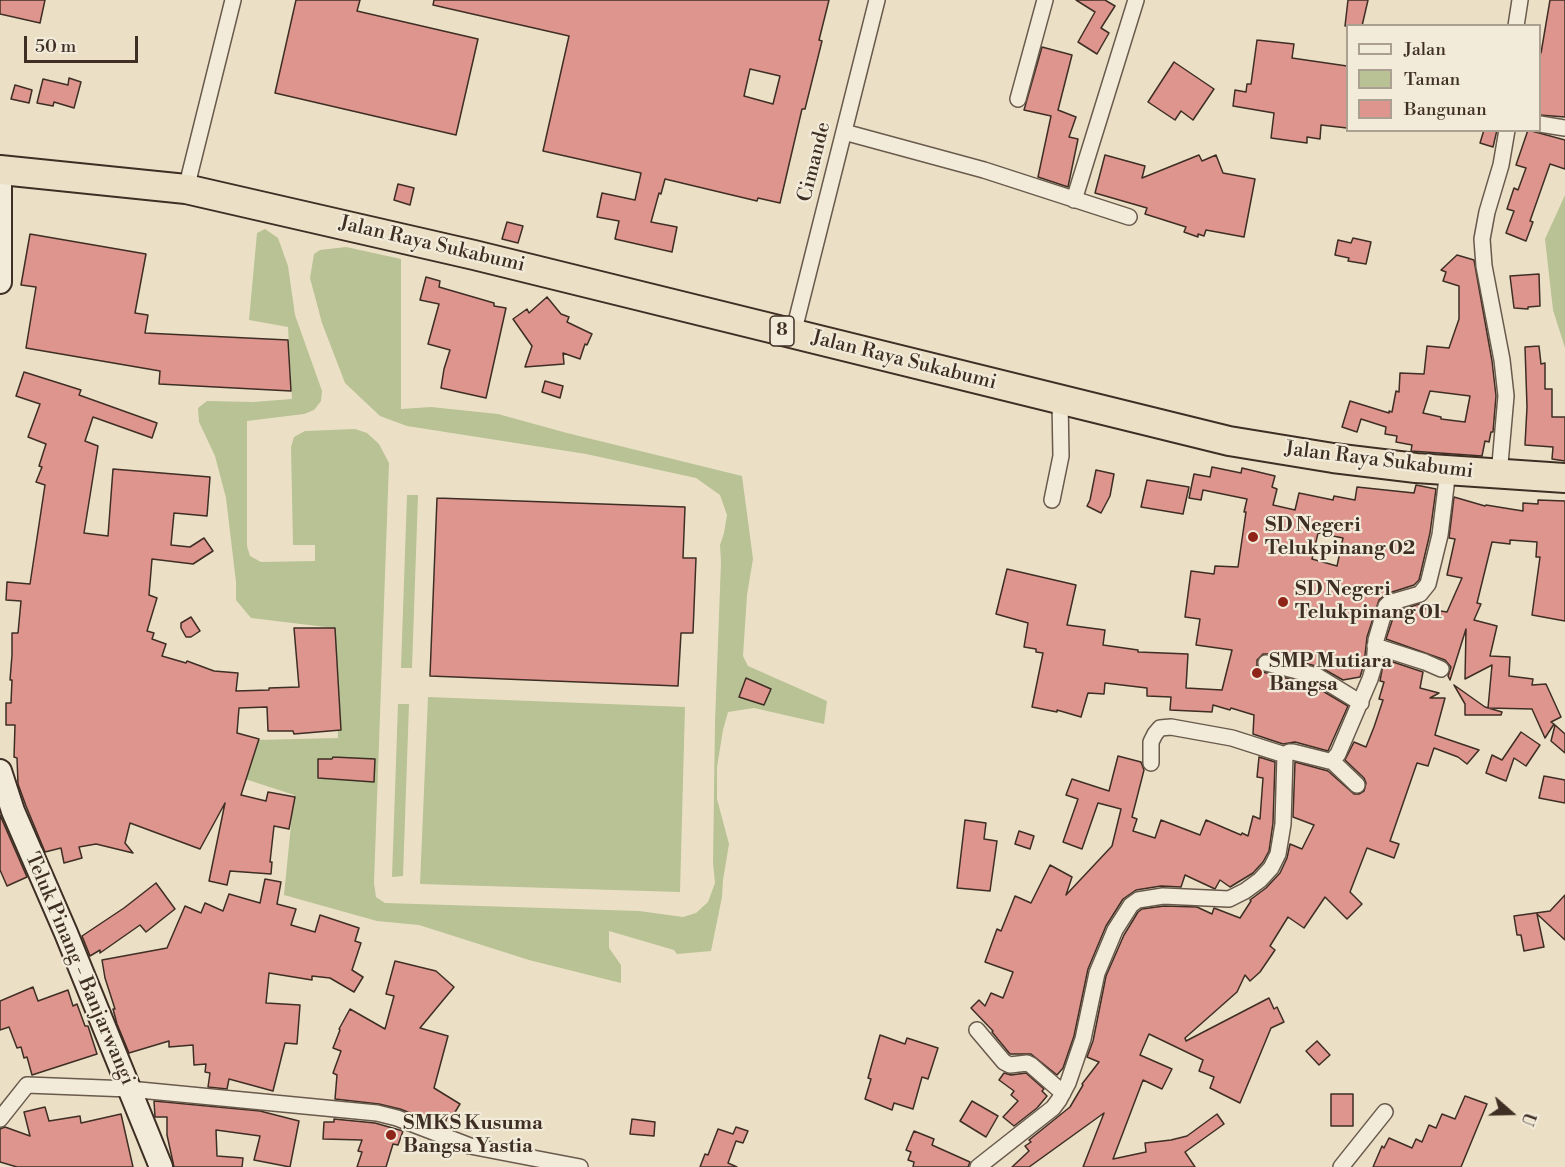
<!DOCTYPE html>
<style>
body{margin:0}
#map{position:relative;width:1565px;height:1167px;overflow:hidden;background:#ebe0c6;font-family:"Libre Bodoni",serif}
canvas{display:block}
.legend{position:absolute;left:1346px;top:24px;width:195px;height:108px;box-sizing:border-box;background:#f2ebda;border:2px solid #aa9f91;margin:0;padding:8px 10px;list-style:none;font-size:18px;color:#3e2e24}
.legend li{display:flex;align-items:center;gap:12px;height:30px}
.legend b{width:30px;border:2px solid #aa9f91}
.north{position:absolute;left:1481px;top:1083px;width:60px;height:60px;-webkit-text-stroke:4px #f2ebda;paint-order:stroke;rotate:110deg;font-size:16px;font-weight:700;line-height:24px;text-align:center;color:#3e2e24}
.north::after{content:'';display:block;margin:auto;width:21px;height:27px;background:#3e2e24;clip-path:polygon(50% 0,100% 100%,50% 72%,0 100%)}
.scale{position:absolute;left:24px;top:36px;width:114px;height:27px;box-sizing:border-box;border:3px solid #3e2e24;border-top:0;padding-left:8px;font-size:18px;line-height:21px;white-space:nowrap;color:#3e2e24;-webkit-text-stroke:4px #f2ebda;paint-order:stroke}
</style>
<div id="map">
<canvas width="1565" height="1167"></canvas>
<ul class="legend">
<li><b style="height:8px;background:#f2ebda"></b>Jalan</li>
<li><b style="height:16px;background:#b8c294"></b>Taman</li>
<li><b style="height:16px;background:#de958d"></b>Bangunan</li>
</ul>
<div class="north">U</div>
<div class="scale">50 m</div>
</div>
<script>
const g = document.querySelector('canvas').getContext('2d');
g.lineJoin = 'round';
function fill(path, color) {
  g.fillStyle = color;
  g.fill(path, 'evenodd');
}
function toPath(rows) {
  const path = new Path2D();
  for (const r of rows) {
    path.moveTo(r[0], r[1]);
    for (let i = 2; i < r.length; i += 2) path.lineTo(r[i], r[i + 1]);
  }
  return path;
}
function trace(path, color, width, dash) {
  g.strokeStyle = color;
  g.lineWidth = width;
  g.lineCap = dash ? 'butt' : 'round';
  g.setLineDash(dash || []);
  g.stroke(path);
}
function label(font, color, halo, rows, align = 'center') {
  g.font = font + ' "Libre Bodoni",serif';
  g.lineWidth = 4.5;
  g.setLineDash([]);
  g.textBaseline = 'middle';
  g.strokeStyle = halo;
  g.fillStyle = color;
  for (const [text, x, y, turn = 0] of rows) {
    g.save();
    g.translate(x, y);
    g.rotate((+turn || 0) * Math.PI / 180);
    g.textAlign = isNaN(turn) ? turn : align;
    if (halo) g.strokeText(text, 0, 0);
    g.fillText(text, 0, 0);
    g.restore();
  }
}
const green = toPath([
 [1565,195,1565,348,1553,310,1545,239],
 [265,229,278,238,288,266,295,315,322,391,321,401,314,410,304,414,247,421,247,546,250,556,261,562,315,561,315,545,293,545,291,447,294,437,305,431,355,429,367,433,379,444,389,463,374,883,376,897,385,903,639,911,683,917,696,913,708,902,715,883,713,863,715,722,721,562,720,545,724,533,727,515,720,495,696,478,586,454,407,426,380,416,345,383,322,323,310,278,314,254,320,250,346,247,401,259,401,409,431,407,498,414,567,433,742,476,753,559,747,595,743,656,748,666,827,701,824,724,754,708,728,712,723,730,717,767,717,799,729,844,723,880,722,897,711,951,677,954,674,950,609,931,609,948,621,965,621,983,529,960,419,925,377,921,284,895,294,795,245,779,256,740,338,738,334,628,251,618,236,600,236,582,226,498,215,456,199,422,198,408,207,401,253,402,292,399,288,327,249,320,257,233],
 [407,495,418,495,412,668,401,668],
 [428,697,685,707,680,892,420,884],
 [398,704,409,704,403,876,392,877]
]);
const building = toPath([
 [0,0,45,0,40,23,0,14,0,0],
 [296,0,360,0,357,11,478,39,456,135,275,93,296,0],
 [434,0,829,0,819,40,822,41,805,109,802,109,780,203,758,198,757,201,665,179,661,194,659,193,651,222,677,227,672,252,615,239,619,221,597,217,602,193,635,200,641,173,543,151,569,36,433,5,434,0],
 [750,69,780,76,773,104,744,96,750,69],
 [1076,0,1105,0,1115,6,1101,28,1109,33,1097,54,1078,42,1095,12,1076,0],
 [1348,0,1368,0,1362,26,1345,26,1348,0],
 [1550,0,1565,0,1565,117,1539,115,1539,52,1541,53,1550,0],
 [1257,40,1294,44,1292,58,1347,66,1347,128,1321,125,1320,139,1307,137,1307,143,1271,138,1274,113,1233,106,1235,90,1246,92,1247,84,1251,84,1257,40],
 [1042,47,1072,55,1058,110,1076,117,1069,137,1078,139,1068,187,1038,177,1051,116,1024,110,1042,47],
 [1174,62,1214,89,1193,120,1181,111,1175,120,1148,102,1174,62],
 [69,78,81,82,74,108,54,102,53,106,37,103,43,79,68,85,69,78],
 [15,85,32,90,29,103,11,99,15,85],
 [1484,130,1497,130,1493,147,1480,143,1484,130],
 [1528,130,1565,140,1565,169,1550,164,1530,221,1533,222,1526,241,1506,233,1514,211,1507,209,1514,188,1518,190,1526,168,1516,165,1528,130],
 [1105,155,1145,166,1142,178,1199,155,1202,161,1216,155,1223,173,1255,179,1244,237,1206,230,1204,236,1198,234,1198,237,1184,232,1186,227,1145,214,1147,208,1095,193,1105,155],
 [398,184,414,188,410,205,394,200,398,184],
 [507,222,523,226,518,243,502,239,507,222],
 [30,234,146,254,135,313,148,315,145,333,288,340,291,391,159,384,160,371,26,348,36,287,21,285,30,234],
 [1353,238,1371,242,1366,264,1348,261,1349,258,1335,255,1338,240,1351,243,1353,238],
 [1457,255,1474,260,1492,361,1496,396,1493,432,1491,432,1489,442,1485,441,1482,456,1411,451,1412,445,1396,442,1397,436,1385,434,1386,427,1361,419,1357,432,1342,427,1350,401,1389,413,1389,411,1392,412,1396,391,1399,392,1400,373,1424,374,1427,346,1449,348,1459,319,1459,286,1443,281,1446,272,1441,270,1457,255],
 [1430,391,1470,396,1465,422,1441,419,1441,417,1423,413,1430,391],
 [1539,274,1540,306,1528,307,1528,309,1514,308,1510,276,1539,274],
 [426,277,440,281,439,287,494,303,494,306,506,308,486,398,441,388,444,369,450,350,428,344,439,304,420,300,426,277],
 [547,297,561,314,569,317,567,322,592,334,587,345,585,344,580,359,563,353,564,364,525,367,532,346,513,319,527,309,529,313,547,297],
 [1539,346,1541,364,1545,363,1545,389,1552,389,1552,417,1565,417,1565,461,1552,459,1553,447,1525,445,1527,407,1525,347,1539,346],
 [24,372,81,390,79,395,157,423,152,438,93,417,85,441,98,446,84,533,108,536,113,469,210,477,207,516,174,513,171,545,190,547,204,538,213,551,193,564,152,559,149,595,157,598,147,631,154,633,152,639,166,644,162,656,186,663,187,661,214,671,238,673,236,691,269,690,269,688,299,687,294,628,335,628,341,730,294,734,293,731,268,731,267,707,239,708,237,733,259,739,241,795,266,801,268,792,295,797,289,829,274,826,270,862,272,862,271,874,230,871,227,885,209,881,225,803,200,849,130,823,125,843,133,853,96,844,79,847,82,858,64,863,61,848,45,852,26,806,18,784,17,758,14,757,15,725,6,725,6,703,11,703,12,680,10,680,12,655,12,633,18,633,21,601,6,600,7,582,30,584,45,485,36,482,42,467,39,466,46,444,28,437,40,404,16,396,24,372],
 [545,381,563,386,560,398,542,392,545,381],
 [1212,467,1241,473,1242,468,1275,476,1272,487,1277,489,1273,505,1295,510,1299,493,1333,500,1334,496,1355,500,1357,487,1414,493,1416,485,1436,489,1430,533,1419,580,1414,585,1386,594,1379,600,1367,637,1364,664,1360,677,1343,680,1320,667,1268,654,1263,654,1257,660,1257,666,1263,672,1313,685,1310,686,1321,690,1348,706,1328,751,1295,742,1283,744,1253,734,1254,715,1231,708,1230,710,1213,705,1212,712,1170,710,1171,697,1147,696,1147,688,1105,683,1104,694,1088,693,1081,717,1057,710,1057,712,1032,707,1043,653,1036,652,1036,649,1024,647,1028,623,996,614,1007,569,1076,585,1067,625,1105,630,1103,645,1138,650,1138,652,1188,654,1186,688,1222,690,1232,650,1196,645,1200,619,1185,617,1191,571,1214,574,1215,566,1238,567,1246,512,1244,512,1247,499,1203,490,1201,500,1189,498,1194,474,1210,477,1212,467],
 [1318,533,1343,538,1337,566,1312,559,1318,533],
 [1096,470,1114,474,1110,496,1101,513,1087,506,1090,500,1096,470],
 [1147,480,1189,487,1183,514,1141,507,1147,480],
 [1454,497,1485,506,1486,505,1523,511,1523,503,1538,504,1538,500,1565,501,1565,621,1532,615,1540,557,1536,557,1537,542,1510,540,1510,544,1492,542,1477,603,1481,604,1474,620,1497,626,1490,656,1510,657,1509,676,1533,679,1532,685,1546,684,1561,717,1551,722,1554,724,1545,738,1532,709,1488,708,1492,665,1465,679,1466,629,1450,680,1448,676,1451,667,1445,660,1386,639,1395,612,1419,604,1422,605,1421,608,1447,612,1462,578,1447,575,1455,539,1449,538,1454,497],
 [437,498,685,507,683,558,696,558,693,633,681,633,678,686,430,676,437,498],
 [191,617,200,631,191,637,186,637,181,628,181,623,191,617],
 [1384,659,1423,672,1420,688,1439,693,1430,698,1445,698,1435,735,1479,750,1467,764,1458,757,1434,748,1428,766,1417,763,1390,841,1399,844,1394,858,1367,848,1350,892,1362,904,1347,919,1325,897,1304,928,1288,917,1270,946,1275,950,1260,972,1250,981,1245,975,1237,992,1185,1038,1186,1041,1269,998,1274,1009,1277,1007,1284,1022,1271,1028,1240,1103,1210,1088,1214,1077,1199,1071,1203,1060,1149,1034,1140,1055,1172,1069,1162,1089,1143,1080,1113,1159,1146,1152,1145,1143,1171,1140,1187,1136,1217,1114,1224,1124,1185,1152,1195,1167,1083,1167,1104,1113,1029,1167,1012,1167,1029,1151,1025,1146,1031,1142,1029,1140,1070,1107,1083,1085,1082,1084,1099,1062,1087,1057,1093,1041,1106,976,1124,935,1138,912,1142,909,1164,906,1197,907,1212,914,1214,908,1240,918,1251,901,1250,900,1266,888,1280,873,1287,858,1290,844,1302,849,1314,825,1293,817,1295,762,1328,771,1354,794,1359,794,1364,791,1366,783,1364,778,1345,760,1354,742,1366,747,1374,727,1383,700,1379,699,1384,682,1380,681,1384,659],
 [746,678,771,689,764,705,739,697,746,678],
 [1454,685,1485,707,1502,712,1501,715,1465,715,1465,704,1454,685],
 [1555,725,1565,734,1565,753,1551,741,1555,725],
 [1521,732,1540,745,1526,766,1514,758,1506,781,1486,773,1492,755,1502,760,1521,732],
 [1118,756,1141,762,1144,770,1132,817,1137,819,1133,831,1155,838,1161,820,1200,835,1206,820,1241,835,1242,833,1248,836,1253,816,1260,819,1263,778,1257,777,1259,757,1275,762,1273,823,1269,851,1263,862,1253,873,1230,887,1220,880,1215,889,1185,875,1181,887,1161,886,1136,890,1123,899,1106,926,1088,969,1074,1036,1063,1068,1057,1075,1031,1054,1010,1054,992,1032,993,1031,971,1008,979,1000,985,1006,991,993,1003,998,1013,972,985,962,997,929,1001,931,1015,896,1031,903,1050,865,1072,877,1066,895,1112,846,1121,809,1098,803,1082,849,1063,842,1078,799,1066,795,1072,779,1109,791,1118,756],
 [333,757,375,759,374,782,318,778,318,759,332,759,333,757],
 [1544,776,1565,780,1565,803,1539,798,1544,776],
 [0,815,27,877,7,886,0,870,0,815],
 [965,820,986,823,984,839,997,841,990,891,957,888,965,820],
 [1019,831,1034,836,1030,849,1015,844,1019,831],
 [265,879,281,882,277,904,296,909,291,925,315,932,320,915,359,928,355,941,361,943,352,970,363,977,354,992,330,978,312,976,312,980,269,973,266,1003,300,1005,297,1044,285,1043,273,1091,229,1079,227,1089,208,1087,210,1073,205,1072,206,1064,194,1065,193,1045,169,1047,169,1041,129,1053,117,1024,113,1009,115,1009,105,978,102,960,167,948,185,906,201,913,205,903,223,911,229,894,260,903,265,879],
 [156,883,175,909,146,932,140,925,100,953,100,950,90,956,82,936,124,908,156,883],
 [1565,895,1565,940,1537,914,1544,947,1524,951,1521,935,1517,935,1514,916,1550,911,1565,895],
 [395,961,436,971,454,987,420,1028,448,1036,434,1088,460,1104,452,1117,448,1115,444,1126,400,1109,379,1104,335,1099,337,1075,333,1073,341,1051,333,1048,340,1030,339,1029,350,1009,385,1029,394,996,386,994,395,961],
 [33,987,38,1001,68,990,73,1006,77,1004,85,1026,88,1026,97,1054,32,1075,27,1057,24,1058,21,1047,17,1048,9,1027,0,1030,0,1001,33,987],
 [880,1035,905,1044,907,1038,938,1048,928,1079,922,1077,913,1109,894,1103,892,1110,865,1099,871,1079,868,1078,880,1035],
 [1317,1041,1330,1055,1319,1065,1306,1051,1317,1041],
 [1004,1073,1011,1075,1026,1073,1044,1089,1042,1091,1047,1096,1037,1108,1014,1126,1003,1117,1018,1101,1011,1095,1014,1091,999,1080,1004,1073],
 [1331,1094,1353,1094,1353,1126,1331,1126,1331,1094],
 [1465,1096,1487,1104,1461,1167,1373,1167,1382,1146,1384,1148,1389,1138,1412,1148,1416,1139,1422,1142,1429,1125,1436,1128,1442,1114,1455,1119,1465,1096],
 [154,1101,260,1111,299,1121,290,1167,254,1160,260,1136,216,1130,217,1156,243,1158,242,1167,174,1167,167,1135,167,1117,155,1117,154,1101],
 [972,1101,998,1116,986,1137,960,1121,972,1101],
 [45,1107,49,1121,80,1116,81,1123,121,1114,133,1167,17,1167,0,1162,0,1129,5,1127,30,1136,24,1112,45,1107],
 [334,1119,375,1123,403,1131,398,1145,393,1144,386,1167,357,1167,362,1152,358,1151,362,1140,323,1139,324,1122,334,1122,334,1119],
 [632,1119,655,1122,654,1136,630,1134,632,1119],
 [736,1127,748,1131,743,1143,736,1141,728,1163,737,1167,700,1167,705,1154,708,1155,718,1129,733,1134,736,1127],
 [914,1131,934,1139,932,1145,970,1162,968,1167,913,1167,914,1162,908,1160,911,1152,906,1150,914,1131]
]);
const street = toPath([
 [1516,26,1520,0],
 [1018,99,1045,0],
 [1540,124,1565,128],
 [844,132,984,170,1129,217],
 [186,189,233,0],
 [1074,200,1136,0],
 [793,334,877,0],
 [1499,475,1506,396,1502,360,1484,266,1482,239,1487,212,1501,165,1507,130],
 [1052,500,1061,456,1060,401],
 [1375,646,1425,662,1441,669],
 [1266,663,1317,676,1361,703],
 [1332,761,1357,785],
 [1151,763,1151,742,1155,734,1160,728,1171,727,1232,738,1285,755],
 [977,1030,1004,1062,1010,1065,1027,1063,1031,1065,1063,1093],
 [0,1119,27,1085,129,1089,377,1113,397,1118,470,1146,580,1167],
 [978,1167,1053,1108,1059,1100,1068,1083,1083,1039,1097,973,1115,930,1131,905,1138,900,1163,896,1229,899,1245,891,1260,880,1271,868,1278,854,1283,824,1285,755,1289,752,1293,752,1329,761,1332,761,1338,754,1370,679,1374,666,1376,640,1386,606,1389,603,1420,594,1428,584,1440,535,1448,470],
 [1341,1167,1385,1112]
]);
const secondary = toPath([
 [0,282,0,170],
 [0,771,13,811,66,933,161,1167]
]);
const highway = toPath([
 [0,170,186,189,474,255,1229,441,1333,458,1416,468,1565,478]
]);
const markers = [
 [1253,537,6,"#8f2418"],
 [1283,602,6,"#8f2418"],
 [1257,673,6,"#8f2418"],
 [391,1135,6,"#8f2418"]
];
const shields = [
 [782,331,24]
];
const shieldNames = [
 ["8",782,331]
];
const streetNames = [
 ["Cimande",815,162,-76],
 ["Jalan Raya Sukabumi",432,245,13],
 ["Jalan Raya Sukabumi",904,361,14],
 ["Jalan Raya Sukabumi",1379,461,7],
 ["Teluk Pinang - Banjarwangi",79,969,67]
];
const poiNames = [
 ["SD Negeri",1265,526],
 ["Telukpinang 02",1265,549],
 ["SD Negeri",1295,590],
 ["Telukpinang 01",1295,613],
 ["SMP Mutiara",1269,662],
 ["Bangsa",1269,685],
 ["SMKS Kusuma",403,1124],
 ["Bangsa Yastia",403,1147]
];
fill(green, '#b8c294');
fill(building, '#de958d');
trace(building, '#3e2e24', 1.5);
trace(street, '#695a4c', 18);
trace(secondary, '#3e2e24', 26);
trace(highway, '#3e2e24', 32);
trace(street, '#f2ebda', 15);
trace(secondary, '#f2ebda', 22);
trace(highway, '#ebe0c6', 28);
for (const [x, y, r, color] of markers) {
  const dot = new Path2D();
  dot.arc(x, y, r, 0, 2 * Math.PI);
  g.fillStyle = color;
  g.fill(dot);
  trace(dot, '#f2ebda', 2);
}
for (const [x, y, w] of shields) {
  const box = new Path2D();
  box.roundRect(x - w / 2, y - 15, w, 30, 4.5);
  g.fillStyle = '#f2ebda';
  g.fill(box);
  trace(box, '#3e2e24', 1.5);
}
label('bold 18px', '#3e2e24', null, shieldNames);
label('20px', '#3e2e24', '#f2ebda', streetNames);
label('bold 20px', '#3e2e24', '#f2ebda', poiNames, 'left');
</script>
